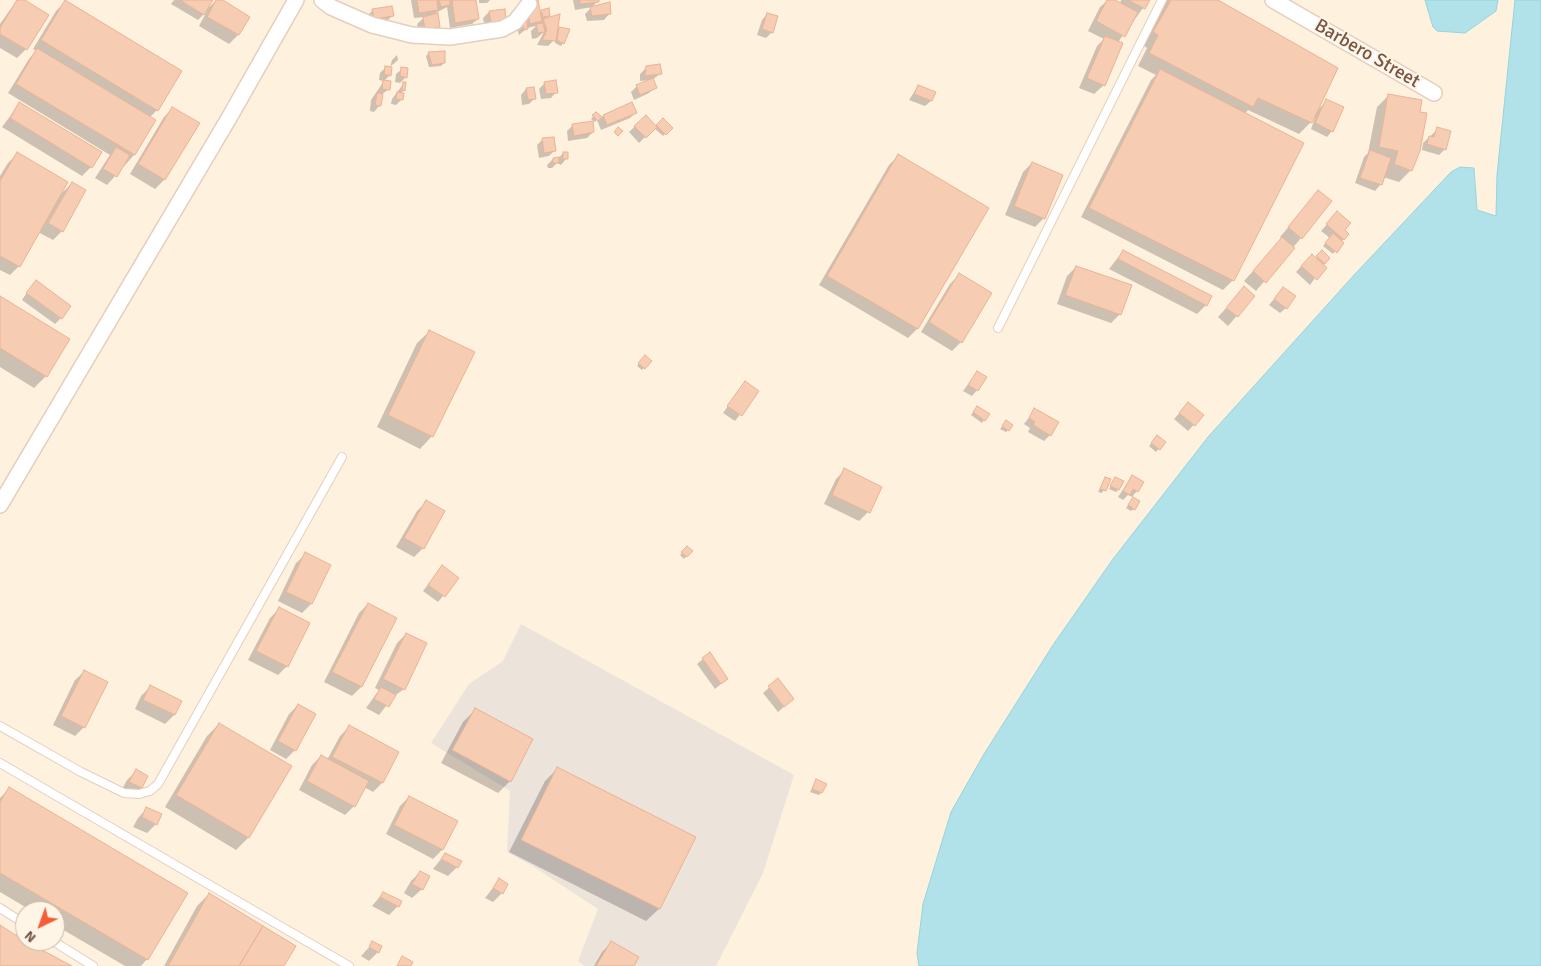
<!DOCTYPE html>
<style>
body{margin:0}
#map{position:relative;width:1541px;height:966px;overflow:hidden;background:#fef1de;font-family:Signika,sans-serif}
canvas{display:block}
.north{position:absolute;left:15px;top:901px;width:50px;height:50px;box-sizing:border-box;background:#fff5e7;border:1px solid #c9b5a6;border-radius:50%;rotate:222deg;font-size:14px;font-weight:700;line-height:20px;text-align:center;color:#754}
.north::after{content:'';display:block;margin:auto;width:18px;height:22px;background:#f55d36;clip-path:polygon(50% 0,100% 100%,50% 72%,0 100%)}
</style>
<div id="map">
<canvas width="1541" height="966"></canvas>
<div class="north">N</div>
</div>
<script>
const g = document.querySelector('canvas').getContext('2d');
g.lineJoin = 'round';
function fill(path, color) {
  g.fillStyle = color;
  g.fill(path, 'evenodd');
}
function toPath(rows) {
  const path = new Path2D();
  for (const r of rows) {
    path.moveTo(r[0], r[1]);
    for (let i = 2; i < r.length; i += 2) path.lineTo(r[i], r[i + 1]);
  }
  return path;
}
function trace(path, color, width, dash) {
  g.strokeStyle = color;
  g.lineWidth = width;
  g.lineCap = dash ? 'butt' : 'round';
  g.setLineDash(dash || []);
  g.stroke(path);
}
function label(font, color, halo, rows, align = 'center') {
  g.font = font + ' Signika,sans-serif';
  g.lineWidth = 4;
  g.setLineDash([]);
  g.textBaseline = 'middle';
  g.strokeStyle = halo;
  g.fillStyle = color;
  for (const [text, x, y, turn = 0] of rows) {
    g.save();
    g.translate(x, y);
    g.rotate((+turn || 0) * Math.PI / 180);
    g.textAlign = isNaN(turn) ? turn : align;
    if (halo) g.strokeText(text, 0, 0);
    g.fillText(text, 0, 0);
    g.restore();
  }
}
const industrial = toPath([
 [521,624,794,775,763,873,716,966,584,966,578,961,598,909,531,865,507,852,510,791,431,743,469,684,503,661]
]);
const water = toPath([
 [1425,0,1498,0,1496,11,1465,33,1437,31,1433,27,1425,0],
 [1515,0,1541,0,1541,966,919,966,917,953,923,904,951,812,984,754,1053,645,1113,559,1208,437,1355,274,1451,172,1460,167,1474,168,1477,210,1496,216,1497,175,1515,0]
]);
const shadow = toPath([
 [17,0,22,0,26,49,17,58,0,48,0,24],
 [174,0,212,0,207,9,217,0,221,0,238,35,229,44,199,26,207,11,198,20,171,4],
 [411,0,475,0,478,19,472,24,450,28,447,7,430,16,439,27,433,32,420,35,417,24,425,17,414,18],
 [479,0,490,0,487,3,479,3],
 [573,0,598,0,598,1,592,7,575,10],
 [1108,0,1120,4,1121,0,1149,0,1118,42,1104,85,1094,94,1079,88,1097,46,1104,39,1088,31,1100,7],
 [1167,0,1216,0,1318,110,1327,100,1332,131,1327,137,1311,129,1315,118,1299,134,1248,110,1245,114,1302,143,1232,281,1223,290,1081,217,1151,80,1156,75,1138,66,1147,48,1142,45],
 [65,2,157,110,150,117,154,120,134,155,107,185,95,178,110,155,8,93,29,59,36,51,33,49,56,11],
 [591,8,609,14,604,20,587,21,585,14],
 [373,10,392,16,386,22,367,16],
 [504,10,486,33,483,18,489,12],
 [542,11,549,16,544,20,556,31,559,28,563,43,561,46,555,43,555,39,548,46,537,45,544,32,537,38,532,39,531,31,536,26,527,28,519,35,517,28,522,16,539,14],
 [767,14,772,32,766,38,757,35,762,20],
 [429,53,444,63,441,66,429,67,426,56],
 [397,55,398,60,391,66,390,75,384,81,379,80,380,73,386,67,390,68,392,60],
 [646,68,660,74,652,80,655,87,649,93,634,100,631,92,637,86,650,80,640,81,640,74],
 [402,69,406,77,400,83,395,82,396,74],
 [384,81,389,89,381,95,379,106,374,112,370,111,371,100],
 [404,83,404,90,400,94,402,99,396,105,391,104,392,99],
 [545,83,556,92,551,98,541,99,539,89],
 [918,86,931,101,925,106,909,100],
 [526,89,535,98,529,104,522,105,521,95],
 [1389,95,1411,170,1399,182,1383,177,1380,185,1375,191,1355,183,1364,157,1368,153,1377,107],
 [20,103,91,167,82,176,2,127],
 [173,108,198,124,164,180,155,189,130,174,164,117],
 [596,113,601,118,603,116,635,113,630,118,601,130,597,120,595,122,591,119],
 [646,116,656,127,663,119,671,128,663,136,654,128,639,143,629,132],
 [573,125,593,132,587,138,568,141,567,131],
 [1438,129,1445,149,1439,155,1422,150,1423,143],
 [542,140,555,150,549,156,539,158,537,145],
 [563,153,566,159,561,165,557,163,552,168,548,168,547,165,553,159,558,159],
 [17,154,60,195,72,183,62,231,53,240,38,232,19,266,10,275,0,270,0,176,8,163],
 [898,156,988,209,917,329,908,338,819,285,889,165],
 [1032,163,1044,218,1035,227,1005,215,1023,172],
 [1318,192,1301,238,1256,291,1244,281,1282,239,1280,237],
 [1332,219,1347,234,1333,254,1323,246,1330,238,1321,231],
 [1123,251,1206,305,1197,314,1109,269],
 [1322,252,1329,258,1310,285,1296,272,1306,261,1315,259],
 [1076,267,1120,314,1111,323,1057,304,1067,276],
 [959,275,961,342,952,351,921,332,950,284],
 [30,288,61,318,55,324,22,300],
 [1244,288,1254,296,1228,326,1218,317],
 [1283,288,1286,308,1280,313,1269,305],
 [0,298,46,376,34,388,0,367],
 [430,331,432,436,420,449,377,427,417,343],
 [645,356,650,361,642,370,637,366],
 [977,372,977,390,972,396,963,391],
 [745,383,758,391,735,421,723,413],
 [1183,409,1202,416,1188,431,1174,419],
 [975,410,984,420,982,423,971,415],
 [1035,410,1050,435,1044,441,1028,432,1030,428,1024,424],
 [1004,424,1008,430,1006,432,1000,429],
 [1154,440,1164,442,1156,452,1149,446],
 [845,470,881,487,868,512,859,521,824,504,836,479],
 [1132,476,1137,491,1132,497,1128,495,1123,500,1118,497],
 [1105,478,1109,480,1102,493,1098,492],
 [1115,479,1118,490,1116,492,1109,489],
 [1131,501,1134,509,1131,511,1126,508],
 [426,502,423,548,414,557,396,547,417,511],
 [687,547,691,551,684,559,680,555],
 [306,554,311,604,302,613,278,601,296,563],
 [442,566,458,578,438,602,423,591],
 [368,604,395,618,361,687,352,696,324,682,359,613],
 [279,609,287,666,278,675,248,660,270,618],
 [406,634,404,689,393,697,379,715,366,708,379,690,375,688,397,643],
 [703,659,727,679,715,689,697,664],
 [85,671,84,727,75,736,53,725,75,680],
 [778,680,793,699,778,712,763,693],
 [150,687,180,701,174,715,165,724,135,709,141,696],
 [298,705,295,750,286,759,270,750,289,714],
 [475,710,510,781,498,793,441,763,463,722],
 [219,724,290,767,248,838,236,850,165,807,207,736],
 [349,727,398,752,382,783,373,792,364,787,354,806,345,815,299,790,312,765,321,756,327,760,340,736],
 [557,769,694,837,659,909,646,921,509,852,545,781],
 [136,771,147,777,141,788,132,797,121,791,127,780],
 [816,781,821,793,819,795,810,792],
 [9,789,147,959,141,966,125,966,55,925,55,911,32,911,0,892,0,798],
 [409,797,456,822,442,850,433,859,386,834,400,806],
 [147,808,156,824,147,833,133,827,138,818],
 [445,854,457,867,448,876,433,869],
 [420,872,422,889,412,898,404,893,411,881],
 [499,880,502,893,493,902,485,898],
 [383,893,398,906,389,915,372,906],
 [209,894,283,966,164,966,197,906],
 [373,943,378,952,369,961,361,956],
 [611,943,633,966,594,966,602,952]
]);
const building = toPath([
 [17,0,25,0,49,15,27,50,0,34,0,28,17,0],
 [65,0,182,71,158,111,41,40,65,0],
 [180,0,213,0,204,15,180,0],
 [216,0,223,0,250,17,239,35,207,17,216,0],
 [417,0,437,0,438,10,419,13,417,0],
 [439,0,450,0,450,5,441,7,439,0],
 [452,0,476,0,479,19,455,23,452,0],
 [536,0,538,0,542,21,530,24,527,9,536,0],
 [580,0,599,0,599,2,580,4,580,0],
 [1107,0,1115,0,1138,12,1125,37,1096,21,1107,0],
 [1128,0,1150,0,1145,9,1128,0],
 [1171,0,1218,0,1338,68,1312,123,1258,98,1253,107,1149,53,1158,35,1153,32,1171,0],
 [610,2,611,14,592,16,590,7,610,2],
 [392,6,394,16,374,19,372,9,392,6],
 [549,8,550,16,543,17,541,10,549,8],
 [505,9,506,24,492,28,489,11,505,9],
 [438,13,440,27,425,30,423,17,438,13],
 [767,13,778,16,773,33,762,29,767,13],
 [560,14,556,41,542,40,547,30,543,19,560,14],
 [527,20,528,29,524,30,523,21,527,20],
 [543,23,545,32,538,33,536,24,543,23],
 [559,27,570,29,564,44,557,40,559,27],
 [1105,36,1123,43,1105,86,1087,78,1105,36],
 [37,48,156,120,135,155,16,84,37,48],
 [445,51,445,63,432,65,428,52,445,51],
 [660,64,662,74,645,76,646,66,660,64],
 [385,66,392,67,391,76,384,74,385,66],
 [401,67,408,68,407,78,400,76,401,67],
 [1160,69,1304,143,1234,281,1089,208,1160,69],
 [653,78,657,88,640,95,636,85,653,78],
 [383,80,391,81,390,90,382,89,383,80],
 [556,80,558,93,546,94,544,82,556,80],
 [403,82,406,82,405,91,402,90,403,82],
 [918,85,936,92,932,101,914,94,918,85],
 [534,87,536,99,528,100,526,88,534,87],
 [397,92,404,93,403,100,396,99,397,92],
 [377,93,383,94,381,106,375,105,377,93],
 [1388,94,1422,100,1420,112,1427,113,1420,151,1412,171,1394,164,1398,151,1379,147,1388,94],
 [1326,99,1344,107,1333,132,1315,123,1326,99],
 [19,102,102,152,92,168,10,118,19,102],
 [632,102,637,113,607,125,603,115,632,102],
 [172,107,200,123,165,180,138,164,172,107],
 [596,112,602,117,598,121,592,115,596,112],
 [646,115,657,127,646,138,634,126,646,115],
 [663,118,673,128,666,135,656,125,663,118],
 [593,121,594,132,574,136,572,124,593,121],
 [618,127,623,131,618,136,614,132,618,127],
 [1437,127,1451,131,1446,150,1427,144,1429,136,1434,137,1437,127],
 [554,137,556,151,544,153,542,138,554,137],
 [116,147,130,155,117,177,103,169,116,147],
 [1370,150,1391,158,1382,185,1360,178,1370,150],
 [17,152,68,182,20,267,0,256,0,181,17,152],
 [563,152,568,152,568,159,563,159,563,152],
 [898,154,989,208,918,329,827,276,898,154],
 [559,157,559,163,553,163,553,158,559,157],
 [1032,162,1063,175,1045,219,1014,206,1032,162],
 [72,182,86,190,63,232,48,223,72,182],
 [1318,190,1332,201,1302,239,1288,227,1318,190],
 [1337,211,1351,223,1345,230,1349,234,1344,240,1326,224,1337,211],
 [1333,233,1344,243,1337,253,1325,243,1333,233],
 [1282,237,1295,248,1266,283,1253,271,1282,237],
 [1123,250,1212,296,1207,306,1118,259,1123,250],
 [1322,250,1330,258,1325,264,1316,256,1322,250],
 [1312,254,1327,268,1317,280,1301,266,1312,254],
 [1076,266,1132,285,1121,315,1065,295,1076,266],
 [959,273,992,293,962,343,929,322,959,273],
 [36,280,71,306,62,319,26,293,36,280],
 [1244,286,1255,296,1238,317,1226,308,1244,286],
 [1283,287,1296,296,1287,309,1274,299,1283,287],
 [0,296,70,339,47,377,0,348,0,296],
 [429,330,475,352,433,437,388,415,429,330],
 [645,355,652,361,645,369,638,363,645,355],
 [977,371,987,377,978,391,968,385,977,371],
 [745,381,759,391,742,416,727,406,745,381],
 [1188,402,1204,415,1195,426,1179,413,1188,402],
 [977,406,990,414,985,421,973,412,977,406],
 [1034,408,1059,422,1051,436,1033,425,1035,422,1029,418,1034,408],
 [1006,420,1013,425,1009,431,1002,426,1006,420],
 [1157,435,1166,442,1160,450,1151,443,1157,435],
 [844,468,882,487,870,513,832,495,844,468],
 [1132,475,1144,482,1138,492,1133,489,1130,495,1123,491,1132,475],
 [1105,477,1111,479,1106,491,1100,489,1105,477],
 [1115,477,1124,481,1119,490,1110,486,1115,477],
 [1133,497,1140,501,1135,510,1128,505,1133,497],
 [426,500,445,511,424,549,404,538,426,500],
 [687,546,693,551,687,557,681,552,687,546],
 [305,552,331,565,312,604,286,592,305,552],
 [442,565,459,578,445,597,428,585,442,565],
 [368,603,397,618,362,687,332,672,368,603],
 [279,607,310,623,288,667,256,651,279,607],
 [406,633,427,643,405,690,383,679,406,633],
 [710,652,728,679,721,684,702,658,710,652],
 [84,670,108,682,85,728,61,716,84,670],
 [778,678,794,699,784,707,768,686,778,678],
 [150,685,182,701,175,715,143,700,150,685],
 [381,687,396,695,389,707,374,699,381,687],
 [298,704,316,714,296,751,278,741,298,704],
 [475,708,533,739,511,782,452,750,475,708],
 [219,723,292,766,249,838,176,795,219,723],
 [349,725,399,752,383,783,332,757,349,725],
 [321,755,369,781,355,807,307,781,321,755],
 [557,767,696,837,660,909,521,840,557,767],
 [136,769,148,776,142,788,129,782,136,769],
 [816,779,827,784,822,793,812,789,816,779],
 [9,787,188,893,148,960,0,873,0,802,9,787],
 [409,796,458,821,443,850,394,825,409,796],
 [146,807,162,814,157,825,142,817,146,807],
 [445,853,462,861,458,868,441,859,445,853],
 [420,871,430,876,423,890,412,884,420,871],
 [499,878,508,884,503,894,493,888,499,878],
 [383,892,402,901,399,907,380,897,383,892],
 [209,893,263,926,239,966,168,966,209,893],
 [0,925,25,941,72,966,0,966,0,925],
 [263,926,296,946,284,966,239,966,263,926],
 [372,941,382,946,379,953,369,947,372,941],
 [611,941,639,957,634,966,596,966,611,941],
 [402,956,413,962,411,966,397,966,402,956]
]);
const service = toPath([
 [998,328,1162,0],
 [0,726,81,772,124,793,139,794,150,791,158,784,342,457],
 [0,763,349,966],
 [0,908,25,924],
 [53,941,93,966]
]);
const minor = toPath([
 [322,0,331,7,372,25,412,35,450,37,502,29,515,22,529,4],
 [1273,0,1434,93],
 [0,505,229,118,296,0]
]);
const streetNames = [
 ["Barbero Street",1367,54,30]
];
fill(industrial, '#ece3db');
fill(water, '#b1e2e9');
trace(water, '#96d3dc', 1);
fill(shadow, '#0003');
fill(building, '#f6ccb3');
trace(building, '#ebb292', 1);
trace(service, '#e5cebd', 10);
trace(minor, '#e5cebd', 18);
trace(service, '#fff', 8);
trace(minor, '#fff', 15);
label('19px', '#754', '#fff5e7', streetNames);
</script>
